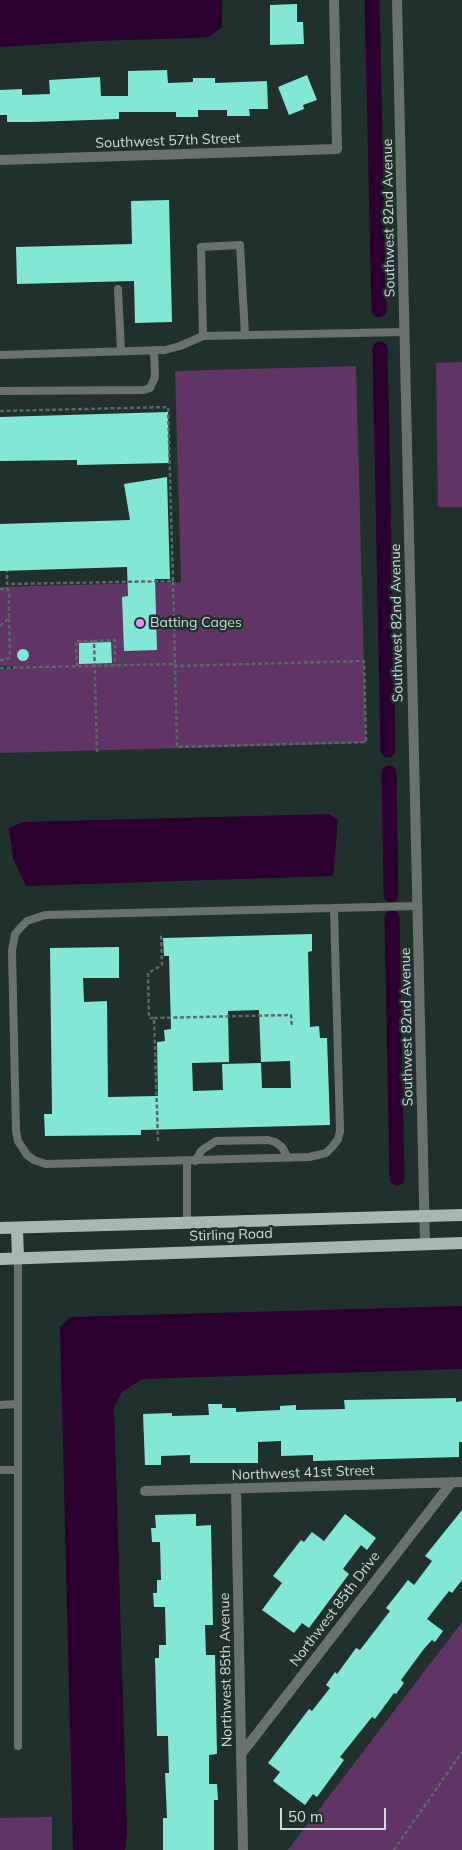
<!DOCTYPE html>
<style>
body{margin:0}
#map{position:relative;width:462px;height:1850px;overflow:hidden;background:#20312d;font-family:Mulish,sans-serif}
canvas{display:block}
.scale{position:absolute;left:280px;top:1808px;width:106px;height:22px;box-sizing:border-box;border:2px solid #d2dcda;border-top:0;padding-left:6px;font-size:15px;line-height:18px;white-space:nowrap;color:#d2dcda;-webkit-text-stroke:4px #20312d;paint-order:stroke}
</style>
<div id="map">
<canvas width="462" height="1850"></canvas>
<div class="scale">50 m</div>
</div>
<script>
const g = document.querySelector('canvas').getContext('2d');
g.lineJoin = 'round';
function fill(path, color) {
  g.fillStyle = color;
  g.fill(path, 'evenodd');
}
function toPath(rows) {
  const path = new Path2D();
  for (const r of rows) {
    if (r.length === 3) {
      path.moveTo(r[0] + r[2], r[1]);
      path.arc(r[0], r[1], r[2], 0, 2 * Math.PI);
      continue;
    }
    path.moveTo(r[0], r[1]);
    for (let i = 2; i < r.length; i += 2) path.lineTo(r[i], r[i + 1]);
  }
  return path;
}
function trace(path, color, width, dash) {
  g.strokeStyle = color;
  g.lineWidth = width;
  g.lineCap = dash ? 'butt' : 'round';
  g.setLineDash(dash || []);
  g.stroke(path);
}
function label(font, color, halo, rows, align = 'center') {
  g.font = font + ' Mulish,sans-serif';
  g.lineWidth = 5;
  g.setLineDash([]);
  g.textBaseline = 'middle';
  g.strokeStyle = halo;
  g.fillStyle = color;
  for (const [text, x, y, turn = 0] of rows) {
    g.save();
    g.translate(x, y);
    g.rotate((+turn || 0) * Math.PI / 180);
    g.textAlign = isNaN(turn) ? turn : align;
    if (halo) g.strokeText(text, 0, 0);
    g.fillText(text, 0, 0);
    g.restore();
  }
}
const green = toPath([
 [462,362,462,507,438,507,436,363],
 [356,366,366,743,0,753,0,669,13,669,13,666,0,666,0,587,181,582,175,371],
 [462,1622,462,1850,288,1850],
 [52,1817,52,1850,0,1850,0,1818]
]);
const water = toPath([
 [0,0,222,0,222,27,209,37,197,38,95,41,0,47],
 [329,814,338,820,333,876,26,886,13,858,9,828,23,822],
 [462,1306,462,1369,142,1379,122,1392,114,1407,127,1832,125,1850,73,1850,60,1327,70,1317]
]);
const canal = toPath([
 [372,0,379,310],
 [380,349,388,750],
 [389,773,391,895],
 [392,918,397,1178]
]);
const building = toPath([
 [297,4,297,22,303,22,304,44,270,45,270,5],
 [167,70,168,83,193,82,193,78,215,78,215,83,267,81,268,109,249,109,250,116,227,116,227,110,198,110,198,117,176,117,176,112,119,112,119,119,32,122,7,122,7,115,0,115,0,90,22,89,22,95,50,94,49,80,100,77,101,96,128,96,128,71],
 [307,75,317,100,303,105,304,109,289,115,278,87],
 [169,200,172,322,135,323,134,281,17,284,16,247,132,244,131,201],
 [168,412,169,463,77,465,77,460,0,461,0,417],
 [167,477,170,579,155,579,157,650,124,651,122,597,128,596,127,567,0,571,0,524,130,520,124,484],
 [111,642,112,663,79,664,79,643],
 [23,655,6],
 [312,934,312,951,308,952,310,1027,319,1026,320,1038,327,1038,330,1125,141,1130,141,1135,45,1136,44,1114,52,1114,50,948,119,947,119,978,83,978,84,1002,107,1001,108,1097,158,1096,157,1042,165,1041,164,1030,171,1029,169,956,164,956,163,938],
 [259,1010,261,1062,290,1061,291,1088,262,1088,261,1063,222,1064,223,1090,193,1091,192,1063,229,1062,228,1011],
 [456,1398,456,1402,462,1401,462,1442,459,1442,459,1457,313,1461,313,1455,281,1456,281,1441,258,1442,258,1463,190,1463,190,1455,161,1456,161,1465,145,1465,143,1414,172,1413,172,1416,209,1415,208,1404,222,1404,222,1408,236,1408,236,1412,280,1410,280,1406,296,1405,296,1410,345,1409,344,1400],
 [462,1510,462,1580,452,1593,449,1591,427,1619,443,1631,435,1642,432,1640,423,1650,401,1680,404,1683,396,1694,394,1693,375,1719,372,1717,340,1757,344,1760,336,1771,317,1797,313,1794,305,1805,273,1781,280,1772,268,1763,309,1709,312,1711,330,1688,326,1685,335,1672,337,1674,356,1648,360,1650,390,1611,386,1608,408,1580,414,1585,432,1561,425,1556],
 [196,1514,196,1526,211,1525,213,1625,205,1625,206,1655,215,1655,217,1754,209,1755,209,1784,217,1784,218,1800,214,1800,214,1850,163,1850,163,1818,167,1818,165,1773,169,1773,168,1736,157,1736,155,1658,159,1658,159,1645,166,1645,165,1607,154,1607,153,1593,157,1593,157,1580,161,1580,160,1542,152,1542,151,1528,156,1528,155,1515],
 [345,1514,376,1538,367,1550,361,1545,343,1569,349,1574,309,1628,302,1623,294,1633,262,1610,282,1583,273,1576,301,1540,304,1542,312,1532,324,1541]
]);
const path = toPath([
 [0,411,168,407,173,581],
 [0,589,7,589,7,587],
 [0,626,9,618,9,591,7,589],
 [0,660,7,659,10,657,9,618],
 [175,664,177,747,366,742,364,661,175,666],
 [77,666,76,641,94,641],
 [0,668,175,664,173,581,7,584,7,571],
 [97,752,94,641,115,640,115,665],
 [154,1018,291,1015,292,1027],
 [158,1141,154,1018,149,1018,148,973,162,965,161,933],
 [394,1850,462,1752]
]);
const service = toPath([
 [118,289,121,351],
 [203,336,201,247,240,245,245,335],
 [0,355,165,350,180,346,203,336,405,332],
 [0,391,144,390,150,388,155,377,154,350],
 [334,908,340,1131,338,1139,333,1146,326,1153,309,1157,46,1164,34,1160,27,1155,18,1141,16,1131,12,951,15,934,21,927,27,921,45,915,334,908,417,906],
 [187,1161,187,1223],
 [195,1161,202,1150,216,1141,268,1140,275,1142,282,1147,288,1158],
 [0,1405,18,1404],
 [0,1470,18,1470],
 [18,1746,18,1258]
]);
const minor = toPath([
 [397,0,425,1244],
 [0,160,337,149,334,0],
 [236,1488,243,1850],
 [145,1491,462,1482],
 [242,1753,452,1482]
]);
const primary = toPath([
 [0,1228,462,1215],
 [17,1228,18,1258],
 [0,1259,462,1243]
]);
const markers = [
 [140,623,5,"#ef8bf7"]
];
const streetNames = [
 ["Southwest 57th Street",168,141,-2],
 ["Southwest 82nd Avenue",389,218,-91],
 ["Southwest 82nd Avenue",397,623,-91],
 ["Southwest 82nd Avenue",407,1027,-91],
 ["Stirling Road",231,1235,-2],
 ["Northwest 41st Street",303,1473,-2],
 ["Northwest 85th Drive",335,1609,-53],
 ["Northwest 85th Avenue",226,1670,-91]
];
const poiNames = [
 ["Batting Cages",150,623]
];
fill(green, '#603464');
fill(water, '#2b002f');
trace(canal, '#2b002f', 15);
fill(building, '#83e7d5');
trace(path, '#5a6966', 2.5, [4, 2.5]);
trace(service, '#6a7270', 8);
trace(minor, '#6a7270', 10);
trace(primary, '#a7b7b4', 12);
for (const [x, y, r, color] of markers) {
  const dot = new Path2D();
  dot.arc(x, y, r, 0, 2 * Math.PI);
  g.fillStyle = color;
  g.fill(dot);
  trace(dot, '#20312d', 2);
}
label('14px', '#d2dcda', '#20312d', streetNames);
label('14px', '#d2dcda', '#20312d', poiNames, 'left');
</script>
